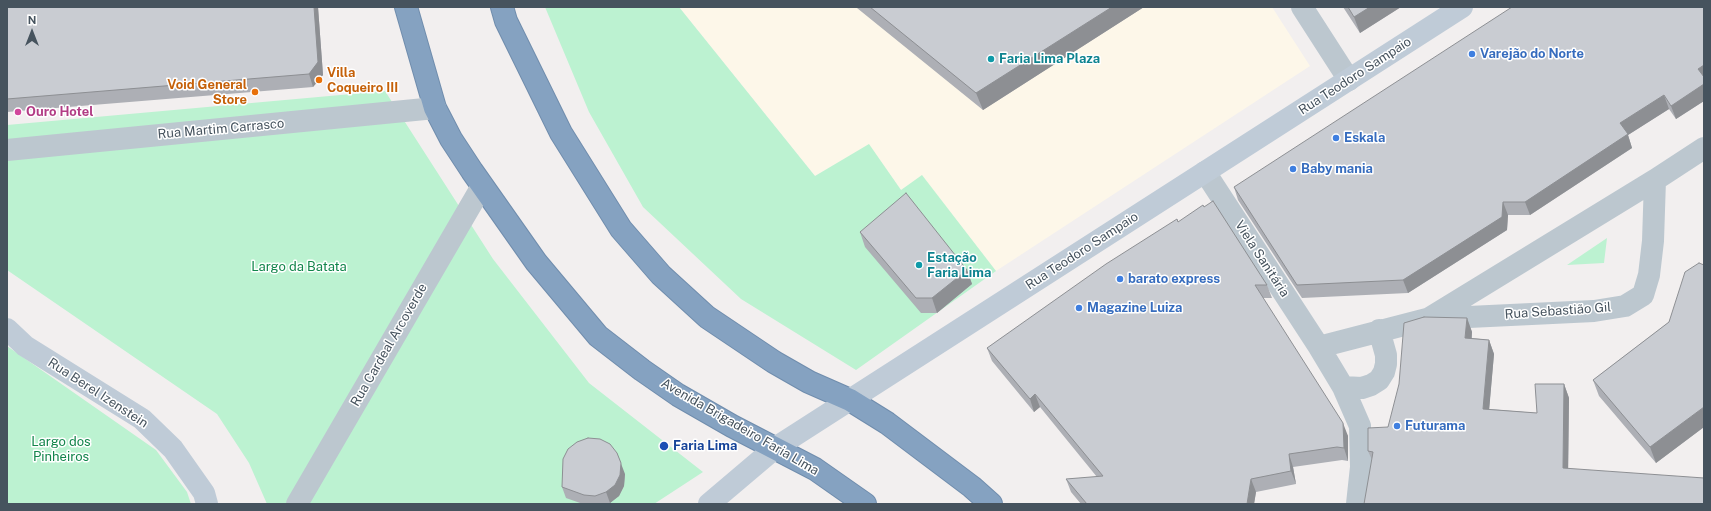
<!DOCTYPE html>
<meta charset="utf-8">
<style>
body{margin:0}
#map{position:relative;width:1711px;height:511px;overflow:hidden;background:#f2efef;font-family:"Public Sans",sans-serif}
canvas{display:block}
.frame{position:absolute;inset:0;border:8px solid #46535e;pointer-events:none}
.north{position:absolute;left:12px;top:12px;width:40px;height:40px;-webkit-text-stroke:3px #fff;paint-order:stroke;rotate:0deg;font-size:11px;font-weight:700;line-height:16px;text-align:center;color:#46535e}
.north::after{content:'';display:block;margin:auto;width:14px;height:18px;background:#46535e;clip-path:polygon(50% 0,100% 100%,50% 72%,0 100%)}
</style>
<div id="map">
<canvas width="1711" height="511"></canvas>
<div class="frame"></div>
<div class="north">N</div>
</div>
<script>
const g = document.querySelector('canvas').getContext('2d');
g.lineJoin = 'round';
function fill(path, color) {
  g.fillStyle = color;
  g.fill(path, 'evenodd');
}
function toPath(rows) {
  const path = new Path2D();
  for (const r of rows) {
    path.moveTo(r[0], r[1]);
    for (let i = 2; i < r.length; i += 2) path.lineTo(r[i], r[i + 1]);
  }
  return path;
}
function trace(path, color, width, dash) {
  g.strokeStyle = color;
  g.lineWidth = width;
  g.lineCap = dash ? 'butt' : 'round';
  g.setLineDash(dash || []);
  g.stroke(path);
}
function label(font, color, halo, rows, align = 'center') {
  g.font = font + ' "Public Sans",sans-serif';
  g.lineWidth = 3;
  g.setLineDash([]);
  g.textBaseline = 'middle';
  g.strokeStyle = halo;
  g.fillStyle = color;
  for (const [text, x, y, turn = 0] of rows) {
    g.save();
    g.translate(x, y);
    g.rotate((+turn || 0) * Math.PI / 180);
    g.textAlign = isNaN(turn) ? turn : align;
    if (halo) g.strokeText(text, 0, 0);
    g.fillText(text, 0, 0);
    g.restore();
  }
}
const commercial = toPath([
 [679,7,1272,7,1310,66,996,271,922,176,901,190,869,145,815,176]
]);
const green = toPath([
 [545,7,679,7,815,176,869,144,901,190,922,175,996,271,856,370,741,299,643,207,589,112],
 [385,91,493,259,589,383,703,472,654,504,267,504,249,463,217,414,7,270,7,125],
 [1607,238,1604,263,1567,265],
 [7,346,156,450,187,492,191,504,7,504]
]);
const street = toPath([
 [1302,7,1349,80],
 [7,150,435,108],
 [1205,172,1319,347,1343,387,1360,426,1361,467,1357,504],
 [1428,319,1655,180,1704,148],
 [1319,347,1427,319,1594,311,1625,306,1643,295,1649,275,1653,241,1655,180],
 [1343,387,1362,388,1371,385,1379,380,1384,372,1386,364,1386,355,1379,330],
 [297,504,482,186]
]);
const secondary = toPath([
 [7,329,25,346,142,419,173,449,204,493,207,504],
 [709,504,775,448,1462,7]
]);
const highway = toPath([
 [406,7,435,108,451,139,472,171,536,262,598,336,642,370,678,395,732,426,815,469,865,504],
 [502,7,506,21,561,133,621,229,661,275,707,317,774,362,809,382,850,400,887,423,972,487,991,504]
]);
const wall = toPath([
 [7,7,318,7,323,75,313,87,7,112],
 [857,7,1144,7,983,110,857,8],
 [1343,7,1401,7,1360,33],
 [1704,7,1704,101,1676,119,1669,109,1628,135,1632,148,1530,215,1508,215,1507,230,1408,293,1302,298,1238,200,1234,187],
 [1178,222,1267,285,1272,298,1263,298,1348,436,1348,461,1342,460,1293,467,1296,484,1256,492,1254,504,1081,504,1071,492,1066,479,1097,477,1040,407,1034,412,992,361,987,348],
 [860,232,967,270,972,284,937,313,921,313,865,247],
 [1704,265,1704,427,1656,463,1599,396,1593,380,1669,322],
 [1467,318,1472,332,1472,338,1489,340,1494,354,1489,409,1537,413,1564,384,1569,398,1568,468,1372,460,1368,451,1388,427],
 [625,474,624,486,619,496,610,503,606,504,583,504,566,498,562,487]
]);
const shadedWall = toPath([
 [314,7,318,7,323,75,313,87,309,74],
 [1112,7,1144,7,983,110,976,93],
 [1370,7,1401,7,1360,33,1354,17],
 [1704,65,1704,81,1698,69],
 [1704,84,1704,101,1676,119,1671,106],
 [1664,95,1669,109,1628,135,1632,148,1530,215,1525,202,1620,123],
 [1503,202,1508,215,1507,230,1408,293,1403,280],
 [967,270,972,284,937,313,932,298],
 [1467,318,1472,332,1470,352,1465,338],
 [1489,340,1494,354,1488,423,1483,409],
 [1564,384,1569,398,1568,482,1563,468],
 [1035,394,1040,407,1034,412,1030,399],
 [1704,407,1704,427,1656,463,1650,447],
 [1343,423,1348,436,1348,461,1344,448],
 [617,453,625,474,624,486,619,496,610,503,606,492],
 [1289,454,1293,467,1296,484,1291,471],
 [1251,479,1256,492,1254,504,1247,504]
]);
const building = toPath([
 [7,7,314,7,318,62,309,74,7,99,7,7],
 [870,7,1112,7,976,93,870,7],
 [1348,7,1370,7,1354,17,1348,7],
 [1512,7,1704,7,1704,65,1698,69,1704,77,1704,84,1671,106,1664,95,1620,123,1628,134,1525,202,1503,202,1502,217,1403,280,1297,285,1234,187,1512,7],
 [906,193,967,270,932,298,916,298,860,232,906,193],
 [1213,201,1267,285,1255,285,1343,423,1344,448,1337,447,1289,454,1291,471,1251,479,1247,504,1087,504,1066,479,1103,476,1035,394,1030,399,987,348,1106,264,1177,219,1178,222,1203,205,1204,207,1213,201],
 [1699,263,1704,265,1704,407,1650,447,1593,380,1669,322,1685,272,1699,263],
 [1424,317,1467,318,1465,338,1489,340,1483,409,1537,413,1535,384,1564,384,1563,468,1704,478,1704,504,1364,504,1373,452,1368,451,1368,428,1388,427,1399,384,1404,323,1424,317],
 [588,438,600,439,610,444,617,453,621,463,620,475,615,485,606,492,595,496,584,495,562,487,563,459,568,449,577,442,588,438]
]);
const markers = [
 [1472,54,4,"#3f7fe0"],
 [991,59,4,"#0f9aa8"],
 [319,80,4,"#e8710a"],
 [255,92,4,"#e8710a"],
 [18,112,4,"#d1479c"],
 [1336,138,4,"#3f7fe0"],
 [1293,169,4,"#3f7fe0"],
 [919,265,4,"#0f9aa8"],
 [1120,279,4,"#3f7fe0"],
 [1079,308,4,"#3f7fe0"],
 [1397,426,4,"#3f7fe0"],
 [664,446,5,"#1a4fb4"]
];
const shopNames = [
 ["Varejão do Norte",1480,54],
 ["Eskala",1344,138],
 ["Baby mania",1301,169],
 ["barato express",1128,279],
 ["Magazine Luiza",1087,308],
 ["Futurama",1405,426]
];
const cultureNames = [
 ["Faria Lima Plaza",999,59],
 ["Estação",927,258],
 ["Faria Lima",927,273]
];
const foodNames = [
 ["Villa",327,73],
 ["Coqueiro III",327,88],
 ["Void General",247,85,"right"],
 ["Store",247,100,"right"]
];
const streetNames = [
 ["Rua Teodoro Sampaio",1355,76,-33],
 ["Rua Martim Carrasco",221,129,-5],
 ["Rua Teodoro Sampaio",1082,251,-33],
 ["Viela Sanitária",1262,259,57],
 ["Rua Sebastião Gil",1558,311,-4],
 ["Rua Cardeal Arcoverde",389,345,-60],
 ["Rua Berel Izenstein",98,393,33],
 ["Avenida Brigadeiro Faria Lima",740,427,30]
];
const hotelNames = [
 ["Ouro Hotel",26,112]
];
const parkNames = [
 ["Largo da Batata",299,267],
 ["Largo dos",61,442],
 ["Pinheiros",61,457]
];
const transitNames = [
 ["Faria Lima",673,446]
];
fill(commercial, '#fdf7e9');
fill(green, '#bcf2d1');
trace(highway, '#708dad', 24);
trace(street, '#bcc7cf', 22);
trace(secondary, '#bfcbd7', 22);
trace(highway, '#85a2c1', 22);
fill(wall, '#adafb5');
fill(shadedWall, '#8d8f93');
fill(building, '#c9ccd2');
trace(building, '#8d8f93', 1);
for (const [x, y, r, color] of markers) {
  const dot = new Path2D();
  dot.arc(x, y, r, 0, 2 * Math.PI);
  g.fillStyle = color;
  g.fill(dot);
  trace(dot, '#fff', 1.5);
}
label('bold 13px', '#366cbe', '#fff', shopNames, 'left');
label('bold 13px', '#0d838f', '#fff', cultureNames, 'left');
label('bold 13px', '#c56008', '#fff', foodNames, 'left');
label('13px', '#46535e', '#fff', streetNames);
label('bold 13px', '#b23c85', '#fff', hotelNames, 'left');
label('13px', '#12854b', '#fff', parkNames);
label('bold 13px', '#164399', '#fff', transitNames, 'left');
</script>
